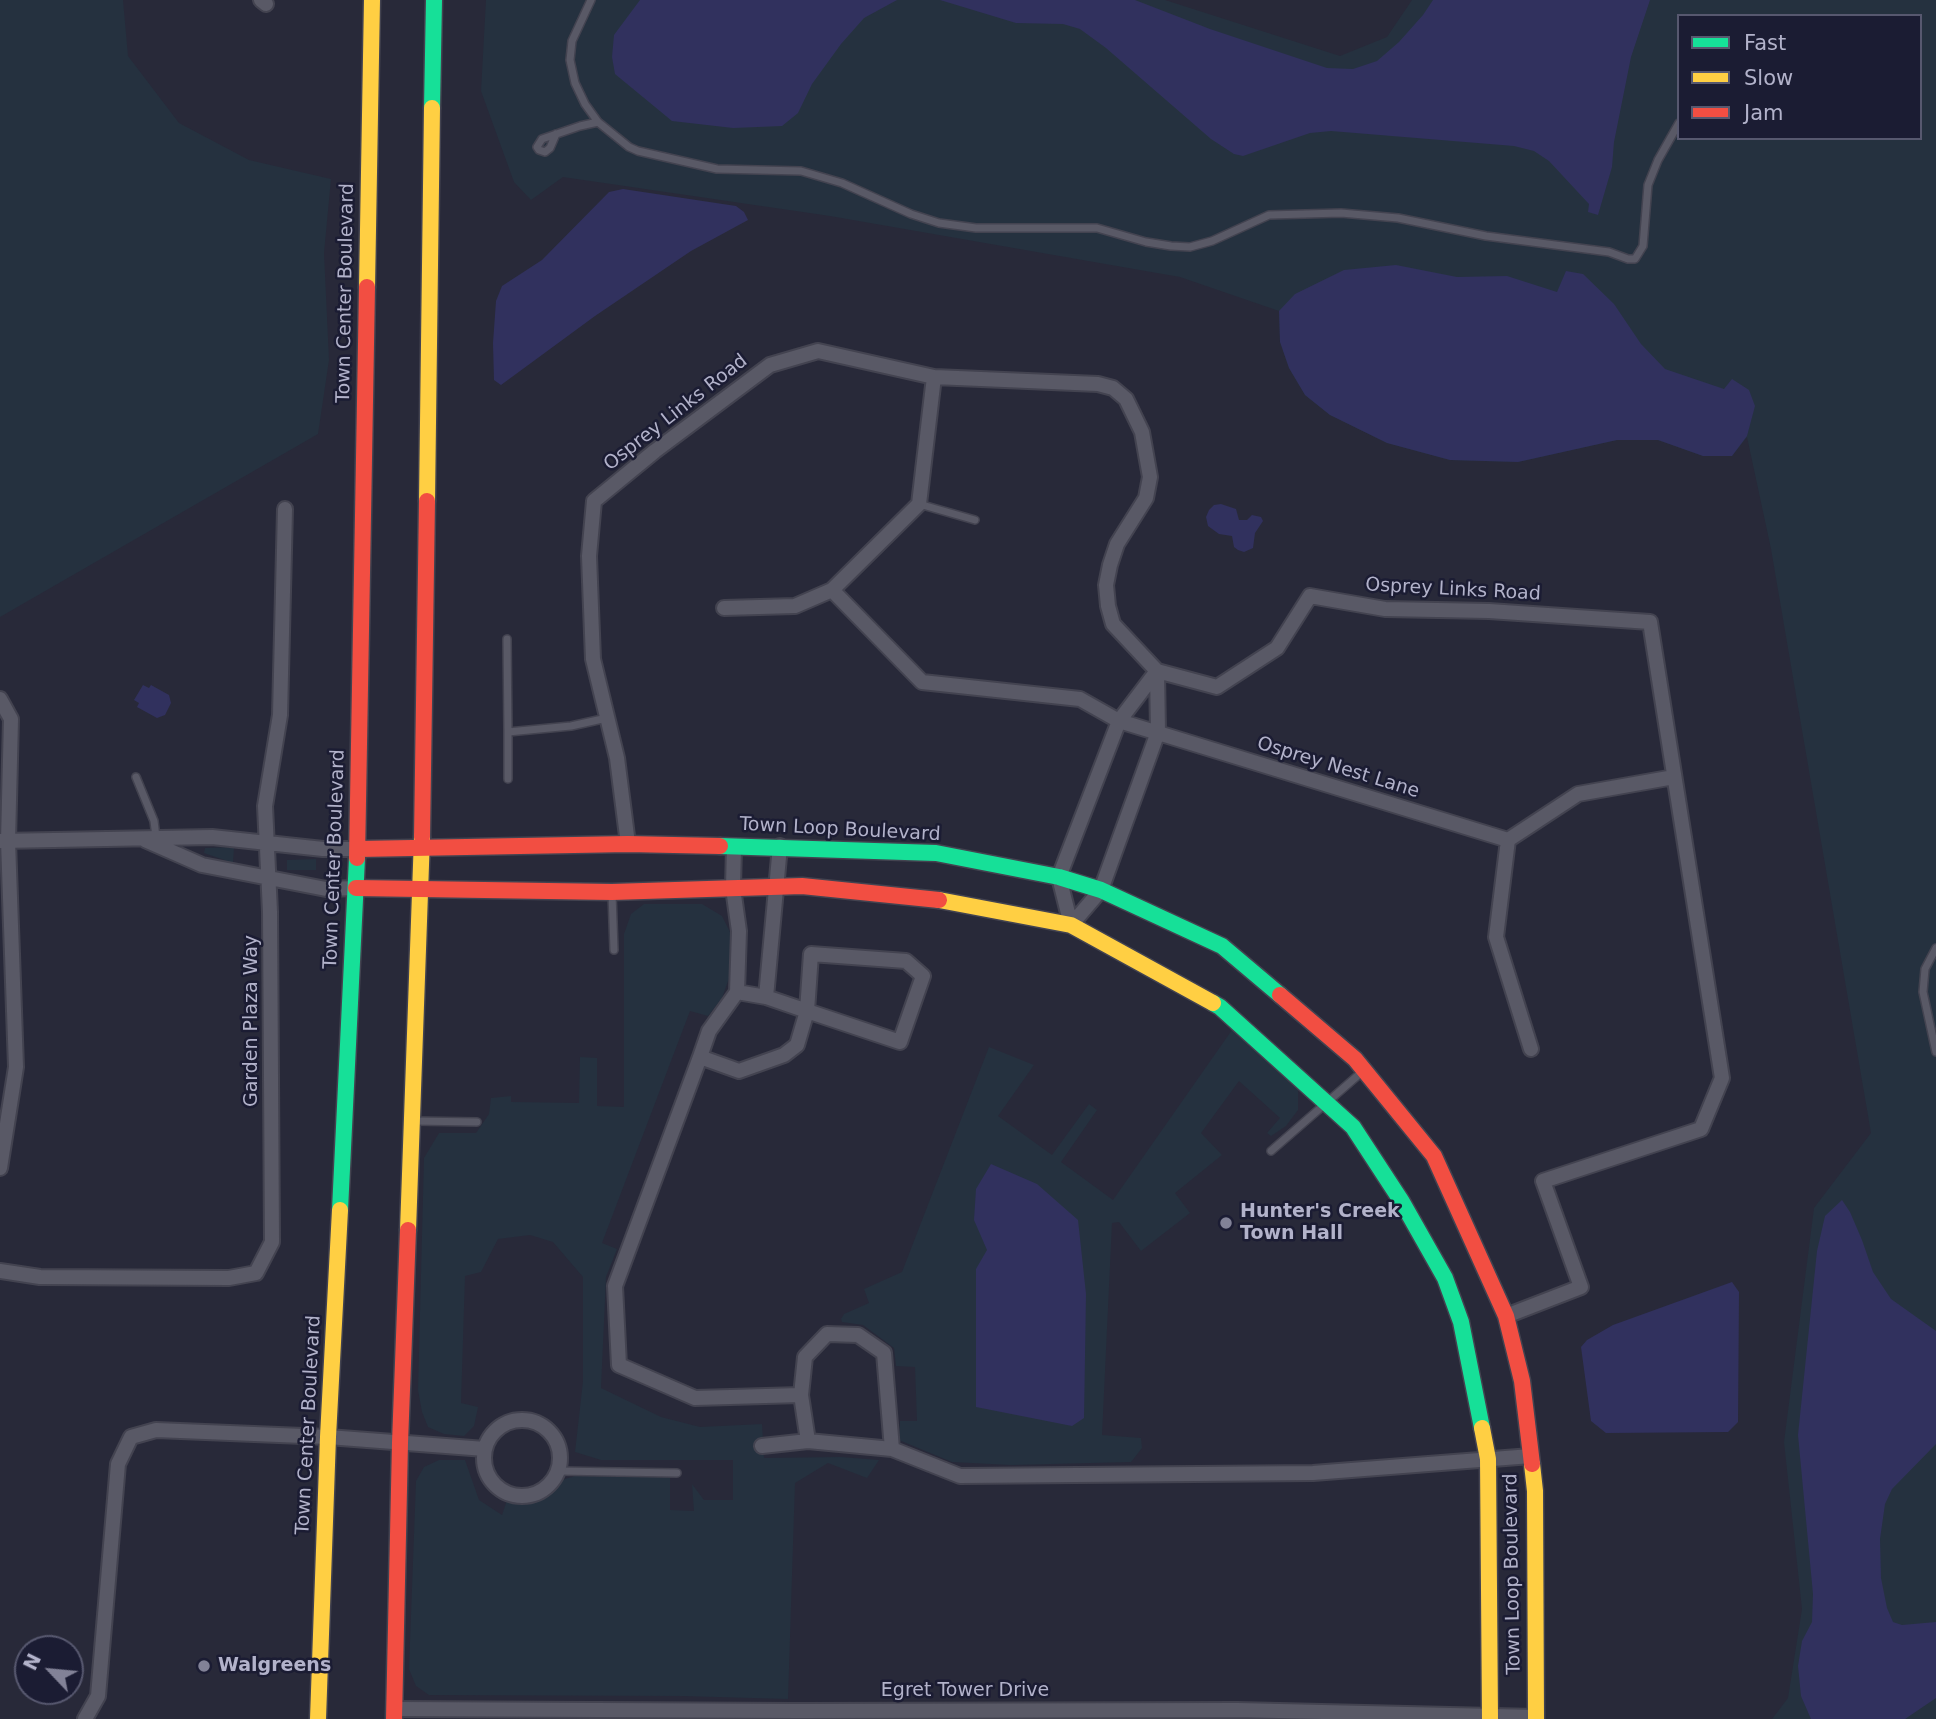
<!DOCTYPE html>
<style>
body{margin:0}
#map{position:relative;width:1936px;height:1719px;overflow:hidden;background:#282939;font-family:"DejaVu Sans",sans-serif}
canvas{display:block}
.legend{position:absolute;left:1677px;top:14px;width:245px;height:126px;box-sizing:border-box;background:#1b1c33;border:2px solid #57586f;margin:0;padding:9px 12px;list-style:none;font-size:21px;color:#b2b2ca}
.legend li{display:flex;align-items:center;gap:14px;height:35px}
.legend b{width:35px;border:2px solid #57586f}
.north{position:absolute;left:14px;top:1635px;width:70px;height:70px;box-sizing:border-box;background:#1b1c33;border:2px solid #57586f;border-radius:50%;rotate:296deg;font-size:19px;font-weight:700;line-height:28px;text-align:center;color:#b2b2ca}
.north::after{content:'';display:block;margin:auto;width:24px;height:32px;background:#828297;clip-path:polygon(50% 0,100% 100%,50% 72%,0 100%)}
</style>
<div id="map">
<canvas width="1936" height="1719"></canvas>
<ul class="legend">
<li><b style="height:9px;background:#16e098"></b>Fast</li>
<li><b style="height:9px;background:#ffcf43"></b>Slow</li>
<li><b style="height:9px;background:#f24e42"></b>Jam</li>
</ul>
<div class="north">N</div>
</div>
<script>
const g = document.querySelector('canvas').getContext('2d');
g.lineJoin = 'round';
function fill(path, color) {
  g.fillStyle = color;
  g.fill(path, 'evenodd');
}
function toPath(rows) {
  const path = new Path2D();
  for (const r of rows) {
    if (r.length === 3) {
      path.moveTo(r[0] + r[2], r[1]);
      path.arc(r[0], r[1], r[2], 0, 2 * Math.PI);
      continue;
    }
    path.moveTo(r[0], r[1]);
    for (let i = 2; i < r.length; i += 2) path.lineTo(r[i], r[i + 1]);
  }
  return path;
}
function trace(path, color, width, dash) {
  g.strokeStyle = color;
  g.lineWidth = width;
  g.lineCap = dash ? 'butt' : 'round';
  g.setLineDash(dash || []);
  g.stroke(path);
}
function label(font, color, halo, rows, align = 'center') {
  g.font = font + ' "DejaVu Sans",sans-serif';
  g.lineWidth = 5;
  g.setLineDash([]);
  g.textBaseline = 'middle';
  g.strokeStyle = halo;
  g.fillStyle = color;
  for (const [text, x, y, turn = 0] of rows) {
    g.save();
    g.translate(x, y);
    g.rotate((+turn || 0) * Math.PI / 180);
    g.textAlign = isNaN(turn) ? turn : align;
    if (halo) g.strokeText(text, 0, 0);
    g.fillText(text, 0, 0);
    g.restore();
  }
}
const green = toPath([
 [0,0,123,0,128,56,179,123,249,160,331,179,324,253,329,360,318,434,0,617],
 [486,0,1165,0,1340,56,1387,37,1412,0,1936,0,1936,1719,1772,1719,1788,1698,1802,1609,1784,1442,1814,1208,1871,1133,1771,549,1747,437,1732,456,1703,456,1658,440,1617,440,1518,462,1450,460,1387,443,1330,415,1305,395,1289,368,1280,342,1279,311,1180,277,830,216,563,177,531,200,514,182,481,91],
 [1679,16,1920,16,1920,138,1679,138],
 [234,847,233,863,204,853,205,848],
 [316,859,316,870,287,870,287,860],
 [644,904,702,904,722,916,732,936,732,970,722,998,708,1016,690,1011,602,1243,617,1249,606,1277,601,1388,661,1417,700,1427,762,1424,764,1458,841,1457,879,1460,867,1478,828,1463,795,1483,788,1699,681,1696,429,1695,416,1686,409,1669,416,1481,424,1467,439,1460,465,1460,479,1500,502,1515,507,1500,540,1498,565,1479,575,1476,670,1477,670,1510,694,1511,692,1484,704,1500,733,1500,733,1460,601,1460,575,1452,583,1381,583,1277,553,1242,530,1235,498,1239,481,1272,465,1276,461,1403,478,1407,474,1426,464,1436,444,1434,428,1427,422,1412,418,1390,424,1158,439,1133,476,1133,489,1114,491,1098,511,1096,511,1102,579,1103,580,1057,597,1058,597,1106,624,1107,624,934,631,914],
 [1232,1030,1298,1090,1298,1110,1286,1126,1271,1136,1267,1133,1280,1118,1239,1081,1201,1133,1222,1155,1175,1193,1190,1213,1141,1251,1119,1222,1112,1223,1102,1435,1141,1438,1142,1448,1131,1462,1011,1465,952,1462,899,1440,900,1421,917,1421,915,1367,896,1366,894,1348,863,1325,842,1322,841,1319,844,1314,869,1303,864,1289,902,1272,989,1047,1034,1065,998,1116,1052,1155,1089,1104,1097,1110,1061,1162,1113,1200]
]);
const water = toPath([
 [640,0,897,0,864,18,841,44,812,84,798,113,782,126,733,128,672,121,615,74,612,57,614,35],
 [940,0,1135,0,1210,29,1327,68,1353,69,1377,61,1399,42,1423,15,1433,0,1650,0,1631,57,1614,142,1612,167,1598,215,1588,212,1589,204,1549,161,1534,151,1514,146,1331,131,1310,133,1243,156,1234,154,1211,139,1106,48,1080,29,1063,24,1016,23],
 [623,189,736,206,744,212,748,220,691,251,595,316,501,385,494,380,493,343,496,301,502,286,542,260,609,192],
 [1396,265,1457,277,1507,276,1557,292,1566,271,1583,274,1614,304,1641,344,1665,369,1724,389,1732,379,1749,390,1755,406,1747,436,1732,456,1703,456,1658,440,1617,440,1518,462,1450,460,1387,443,1330,415,1305,395,1289,368,1280,342,1279,311,1295,294,1344,270],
 [1221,504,1236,509,1239,520,1247,520,1252,515,1261,517,1263,521,1255,533,1253,548,1244,552,1238,550,1234,547,1232,536,1219,534,1208,526,1206,517,1209,510,1214,505],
 [143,685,149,688,151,685,169,695,171,703,165,715,157,718,137,707,139,703,134,700],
 [991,1164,1037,1184,1078,1220,1086,1294,1084,1418,1072,1426,976,1407,976,1269,987,1250,974,1220,976,1189],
 [1842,1200,1850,1212,1862,1240,1873,1272,1891,1299,1936,1331,1936,1444,1892,1489,1885,1504,1880,1539,1881,1578,1887,1608,1893,1622,1902,1625,1936,1622,1936,1698,1905,1719,1811,1719,1801,1696,1798,1666,1802,1641,1812,1622,1813,1594,1798,1435,1817,1251,1825,1216],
 [1732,1282,1739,1292,1738,1422,1728,1432,1606,1433,1591,1421,1581,1347,1587,1340,1613,1325]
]);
const lane = toPath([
 [591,0,572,41,570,60,575,83,585,104,598,122],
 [556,134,550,148,545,152,539,150,537,147,542,139,580,126,598,122,629,147,638,151,717,169,801,171,842,183,911,214,939,223,976,228,1097,228,1146,242,1171,246,1190,247,1212,241,1269,215,1341,213,1398,218,1486,236,1609,252,1628,259,1635,259,1643,246,1648,185,1658,160,1679,123],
 [919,504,975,520],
 [507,639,508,732,571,726,607,718],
 [136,777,154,821,156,837],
 [508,779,508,732],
 [612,894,614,950],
 [1936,948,1925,969,1923,992,1936,1052],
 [414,1121,477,1122],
 [1271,1151,1363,1071],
 [559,1471,677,1473]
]);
const street = toPath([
 [261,0,266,4],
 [832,590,922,682,1080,699,1119,721,1508,840],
 [724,608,795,606,832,590,919,504,934,377],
 [0,699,11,719,8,841,16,1067,0,1168],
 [145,840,202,865,326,889,356,888],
 [1,841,212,837,323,849,358,849],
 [628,844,617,758,593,659,589,556,594,501,655,451,770,365,818,351,934,377,1098,384,1113,388,1126,399,1142,432,1150,477,1146,498,1117,544,1110,565,1106,585,1108,606,1113,624,1157,671,1217,687,1277,648,1310,596,1385,609,1489,611,1650,622,1722,1078,1701,1129,1543,1181,1581,1287,1506,1316],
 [734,846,733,888,739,931,737,992,709,1031,700,1057,739,1071,784,1055,797,1045,807,1011,811,954,906,961,923,976,900,1042,807,1011,766,997,737,992],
 [1071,925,1059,877,1119,721,1157,671],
 [1071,925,1101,890,1158,732,1157,671],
 [766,997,780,846],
 [1531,1049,1496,937,1508,840,1578,794,1674,777],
 [700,1057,615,1286,619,1365,695,1398,801,1395],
 [0,1271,40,1277,229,1278,256,1273,272,1242,270,912,265,806,280,715,285,509],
 [522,1458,38],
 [808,1441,801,1395,805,1357,827,1334,858,1335,884,1353,892,1449],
 [762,1446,808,1441,892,1449,960,1476,1313,1473,1531,1456],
 [394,1709,798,1711,1237,1710,1536,1717],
 [85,1719,98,1696,118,1464,131,1437,156,1430,328,1437,485,1449]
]);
const fast = toPath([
 [432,108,434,0],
 [720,846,936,853,1059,877,1101,890,1222,946,1280,995],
 [1213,1003,1220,1007,1353,1127,1402,1202,1445,1278,1461,1322,1482,1428],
 [340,1210,357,858]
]);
const slow = toPath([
 [367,287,372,0],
 [427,501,432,108],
 [939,900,1071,925,1213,1003],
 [408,1230,422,837],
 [1482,1428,1488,1459,1490,1719],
 [1532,1464,1535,1491,1536,1719],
 [318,1719,328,1437,340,1210]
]);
const jam = toPath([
 [422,837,427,501],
 [358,849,628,844,720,846],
 [357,858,367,287],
 [356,888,612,892,802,886,939,900],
 [1280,995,1355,1059,1434,1156,1506,1316,1522,1381,1532,1464],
 [394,1719,400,1443,408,1230]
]);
const markers = [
 [1226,1223,7,"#828297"],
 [204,1666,7,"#828297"]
];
const streetNames = [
 ["Town Center Boulevard",346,293,-89],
 ["Osprey Links Road",676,413,-38],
 ["Osprey Links Road",1453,590,3],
 ["Osprey Nest Lane",1338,768,17],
 ["Town Loop Boulevard",840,830,3],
 ["Town Center Boulevard",335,859,-88],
 ["Garden Plaza Way",252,1021,-90],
 ["Town Center Boulevard",309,1425,-87],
 ["Town Loop Boulevard",1513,1574,-91],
 ["Egret Tower Drive",965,1691]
];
const poiNames = [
 ["Hunter's Creek",1240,1212],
 ["Town Hall",1240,1234],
 ["Walgreens",218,1666]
];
fill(green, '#25313f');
fill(water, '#31315e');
trace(lane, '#434350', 10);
trace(street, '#434350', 18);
trace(fast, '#434350', 19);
trace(slow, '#434350', 19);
trace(jam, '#434350', 19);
trace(lane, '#595966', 7);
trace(street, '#595966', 14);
trace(fast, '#16e098', 16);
trace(slow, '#ffcf43', 16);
trace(jam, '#f24e42', 16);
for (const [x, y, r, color] of markers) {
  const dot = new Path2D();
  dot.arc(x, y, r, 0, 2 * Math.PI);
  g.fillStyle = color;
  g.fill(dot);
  trace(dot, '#1b1c33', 2.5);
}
label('19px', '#b2b2ca', '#1b1c33', streetNames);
label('bold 19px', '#b2b2ca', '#1b1c33', poiNames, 'left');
</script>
